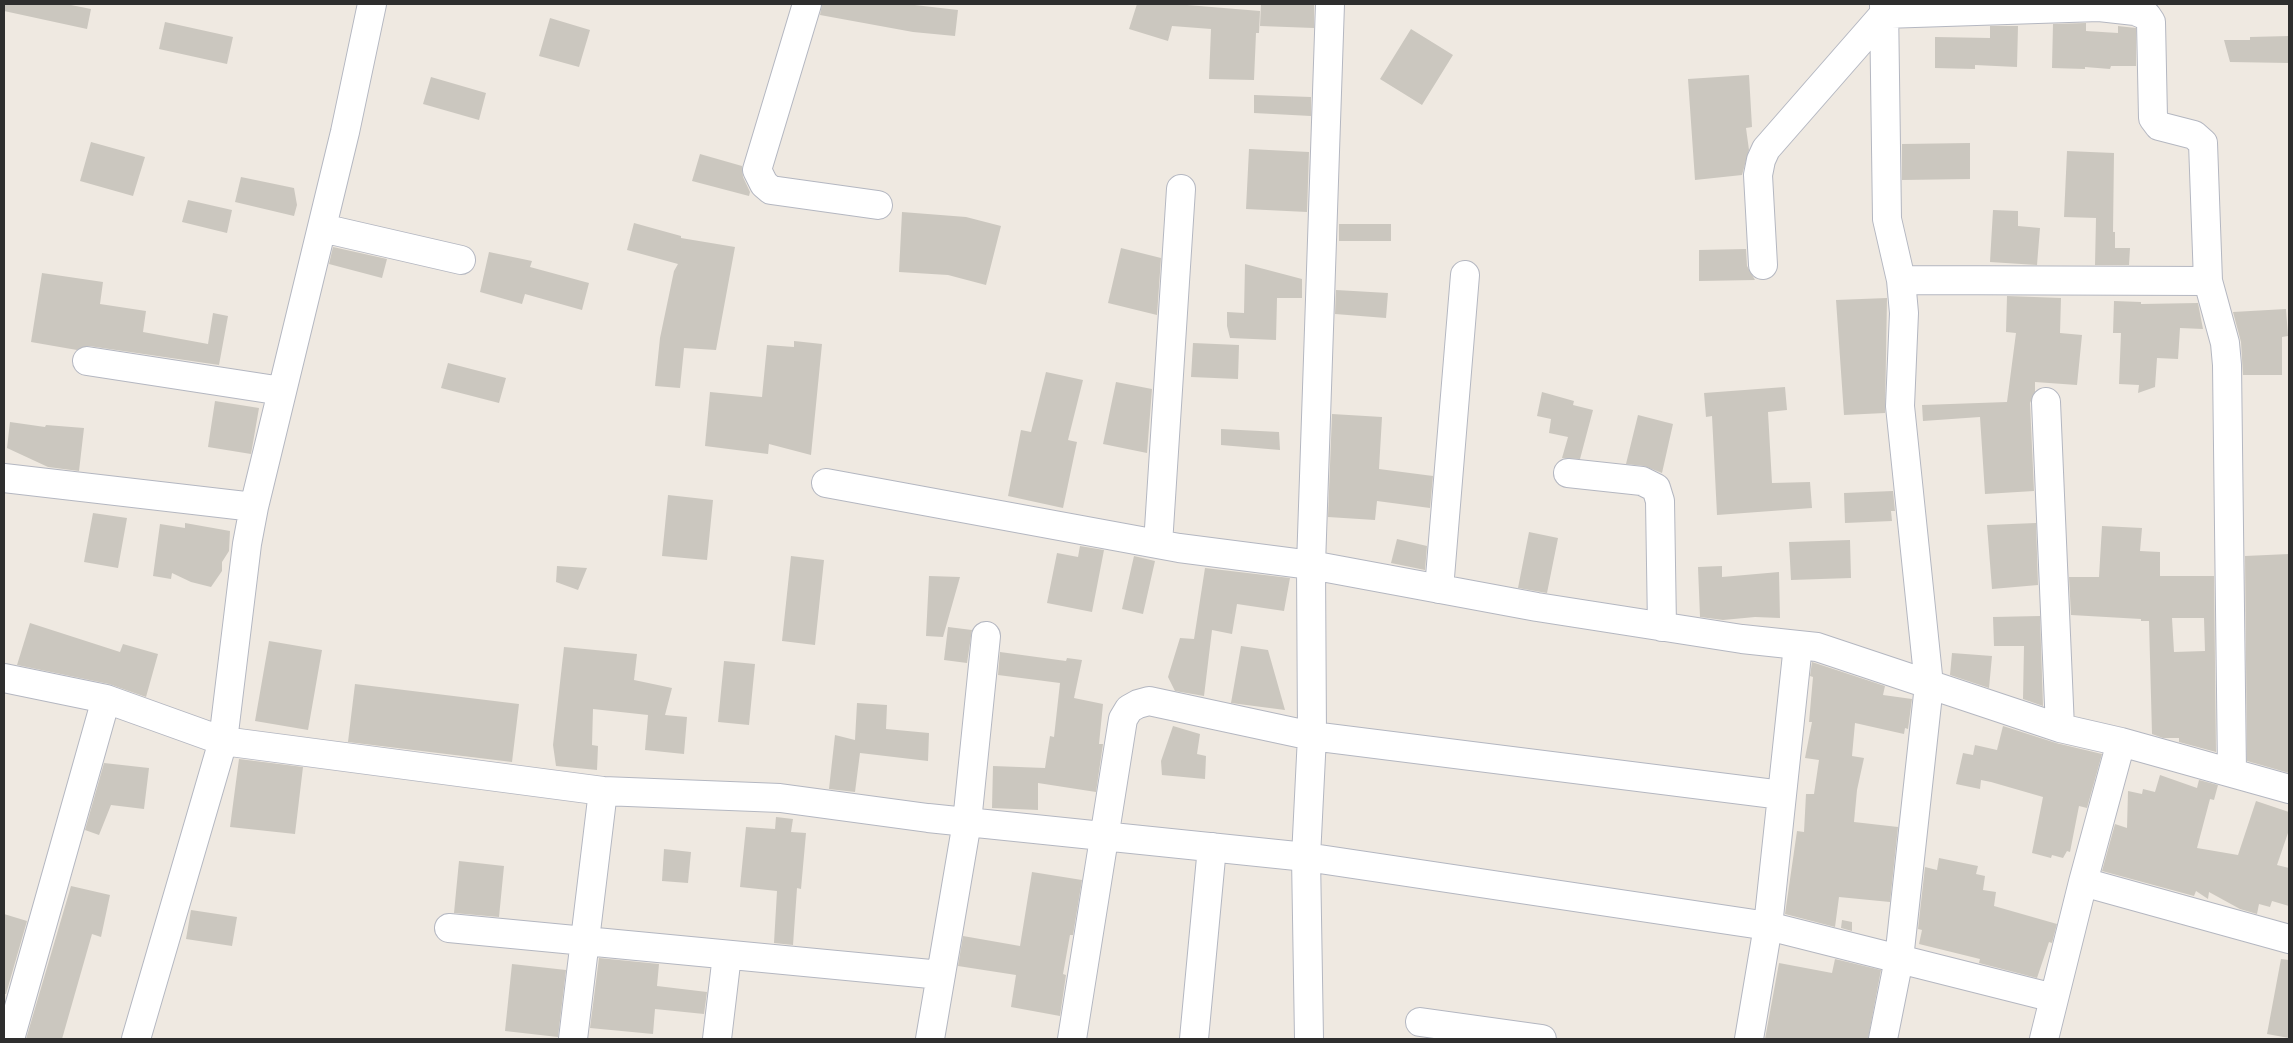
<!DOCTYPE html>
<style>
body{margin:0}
#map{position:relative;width:2293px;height:1043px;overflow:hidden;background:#efe9e1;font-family:Figtree,sans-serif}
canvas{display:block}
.frame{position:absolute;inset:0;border:5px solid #2e2e2e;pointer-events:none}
</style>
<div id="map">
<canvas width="2293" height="1043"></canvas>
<div class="frame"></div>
</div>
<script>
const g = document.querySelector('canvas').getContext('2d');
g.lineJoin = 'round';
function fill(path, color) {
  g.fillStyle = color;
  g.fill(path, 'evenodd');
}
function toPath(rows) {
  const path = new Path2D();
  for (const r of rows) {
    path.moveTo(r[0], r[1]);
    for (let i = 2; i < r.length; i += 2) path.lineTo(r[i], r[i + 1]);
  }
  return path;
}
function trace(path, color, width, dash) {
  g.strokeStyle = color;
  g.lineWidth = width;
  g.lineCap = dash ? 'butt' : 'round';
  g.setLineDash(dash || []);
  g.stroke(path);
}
const building = toPath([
 [5,4,66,4,91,9,87,29,4,11],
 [822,4,906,4,958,10,955,36,913,32,820,15],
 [1137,4,1175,4,1260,11,1259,33,1256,33,1254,80,1209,79,1211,29,1172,26,1168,41,1129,29],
 [1261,4,1314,4,1314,28,1260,26],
 [550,18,590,30,579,67,539,56],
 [165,22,233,37,227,64,159,49],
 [2086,23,2086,31,2118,33,2118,26,2136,28,2136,66,2111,66,2110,69,2085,67,2085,69,2052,68,2053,24],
 [1990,26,2018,26,2017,67,1975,65,1975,69,1935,68,1935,37,1990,38],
 [1411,29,1453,55,1422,105,1380,79],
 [2289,36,2289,63,2230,62,2224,40,2250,40,2250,37],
 [1749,75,1752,127,1746,128,1749,150,1742,175,1695,180,1688,79],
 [431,77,486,93,479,120,423,104],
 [1254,95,1311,97,1311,116,1254,113],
 [91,142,145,157,133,196,80,181],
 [1970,143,1970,179,1902,180,1902,144],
 [1249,149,1309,152,1307,212,1246,209],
 [2067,151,2114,153,2113,232,2115,232,2115,248,2130,248,2129,265,2095,265,2096,218,2064,217],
 [700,154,742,166,743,177,750,192,749,196,692,181],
 [241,177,294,188,297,205,294,216,235,202],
 [188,200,232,210,227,233,182,222],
 [1993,210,2018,211,2018,226,2040,228,2037,265,1990,262],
 [902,212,966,217,1001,226,986,285,948,275,899,272],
 [634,223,681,236,681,238,735,247,716,350,684,348,680,388,655,386,660,338,674,271,678,264,627,250],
 [1339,224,1391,224,1391,241,1339,241],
 [333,247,387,259,382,278,329,264],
 [1121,248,1161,258,1157,315,1108,303],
 [1746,249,1747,266,1755,280,1699,281,1699,250],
 [489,252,532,261,530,267,589,283,582,310,525,294,522,304,480,292],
 [1245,264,1302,279,1302,298,1277,298,1276,340,1230,338,1227,326,1227,312,1244,313],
 [42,273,103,282,100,304,146,311,143,332,208,344,213,313,228,316,219,365,89,346,77,350,31,342],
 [1336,290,1388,293,1386,318,1335,314],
 [2007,296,2061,298,2060,333,2082,335,2077,385,2035,382,2035,392,2030,403,2034,491,1985,494,1980,417,1923,421,1922,405,2007,402,2016,333,2006,332],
 [1887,298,1885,413,1844,415,1836,300],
 [2114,301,2141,302,2141,304,2198,303,2203,329,2180,328,2178,359,2157,358,2155,387,2138,393,2139,385,2119,384,2121,333,2113,333],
 [2286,309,2288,336,2282,337,2282,375,2243,375,2241,342,2233,312],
 [794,341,822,344,811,455,769,444,768,454,705,446,710,392,762,397,767,345,794,347],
 [1193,343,1239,345,1238,379,1191,377],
 [448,363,506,378,499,403,441,388],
 [1046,372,1083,380,1068,440,1077,442,1063,508,1008,496,1021,430,1031,432],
 [1116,382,1152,389,1147,453,1103,444],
 [1785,387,1787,410,1768,412,1772,483,1810,482,1812,508,1717,515,1712,416,1706,417,1704,393],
 [1542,392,1574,401,1573,405,1593,410,1580,459,1562,458,1568,437,1549,433,1551,419,1537,416],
 [215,401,259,408,251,454,208,447],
 [1332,414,1382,417,1379,469,1433,476,1430,508,1377,501,1375,520,1328,517],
 [1638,415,1673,424,1662,473,1644,466,1626,464],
 [10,422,45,427,46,425,84,428,79,471,48,467,7,448],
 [1221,429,1279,432,1280,450,1221,445],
 [1893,491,1895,511,1891,511,1892,521,1845,523,1844,493],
 [668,495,713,500,707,560,662,556],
 [93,513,127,518,118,568,84,562],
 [185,523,230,531,229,551,222,562,222,571,211,587,191,582,172,573,171,579,153,576,160,524,185,528],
 [2036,523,2038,585,1992,589,1987,525],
 [2102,526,2142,528,2140,551,2160,552,2160,576,2214,576,2216,752,2179,742,2179,738,2163,738,2152,734,2149,621,2141,621,2141,619,2071,615,2069,577,2099,577],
 [2172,618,2204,618,2205,651,2174,652],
 [1529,532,1558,538,1547,593,1518,588],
 [1397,539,1427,546,1425,570,1391,563],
 [1850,540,1851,578,1791,580,1789,542],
 [1080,546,1104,550,1092,612,1047,603,1057,553,1078,557],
 [2289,554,2289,773,2247,761,2245,556],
 [791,556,824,560,815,645,782,641],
 [1134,556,1155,561,1143,614,1122,609],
 [557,566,587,568,578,590,556,582],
 [1722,566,1722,577,1779,572,1780,618,1755,617,1723,620,1700,617,1698,567],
 [1205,568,1290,578,1284,611,1237,604,1232,634,1212,630,1204,696,1175,691,1168,677,1180,638,1194,639],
 [929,576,960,577,943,637,926,636],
 [2040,616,2043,706,2023,699,2024,646,1994,646,1993,617],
 [30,623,120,652,123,644,158,654,146,697,109,684,17,665],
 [948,627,972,630,967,663,944,660],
 [269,641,322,650,308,730,255,721],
 [1241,646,1268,650,1285,710,1231,703],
 [564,647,637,654,634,680,672,688,665,715,687,717,684,754,645,750,648,715,593,709,592,745,598,746,597,770,556,766,553,745],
 [1000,652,1066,661,1067,658,1082,660,1074,698,1103,704,1099,744,1103,744,1096,792,1038,783,1038,810,992,808,993,766,1045,768,1050,736,1054,737,1060,683,998,675],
 [1952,653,1992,656,1989,688,1950,675],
 [724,661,755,664,749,725,718,722],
 [1812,662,1885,686,1883,695,1912,699,1908,729,1905,728,1904,734,1855,723,1852,756,1864,758,1857,790,1854,822,1898,827,1890,902,1839,897,1835,927,1785,914,1797,831,1804,832,1806,794,1814,794,1819,760,1805,758,1812,722,1809,722,1813,677,1810,676],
 [355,684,519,704,512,762,348,742],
 [857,703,887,705,886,729,929,733,928,761,860,753,855,792,829,789,835,735,855,740],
 [1173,726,1200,734,1197,754,1206,756,1205,779,1162,775,1161,761],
 [2003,726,2056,743,2102,754,2087,808,2079,806,2070,852,2067,851,2063,858,2052,855,2051,858,2032,853,2043,797,1991,782,1981,780,1980,789,1956,784,1963,753,1973,755,1975,745,1997,750],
 [239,759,303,767,295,834,230,827],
 [104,763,149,768,144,809,111,805,99,835,85,830],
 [2160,775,2197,788,2199,780,2218,785,2214,800,2210,799,2197,848,2238,855,2256,801,2289,812,2289,830,2277,865,2289,868,2289,906,2272,901,2270,907,2259,904,2257,914,2240,909,2209,892,2208,899,2196,891,2194,896,2102,871,2115,824,2127,828,2128,791,2142,794,2143,789,2155,792],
 [776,817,793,819,791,832,806,833,801,889,797,888,793,945,774,943,777,891,740,887,746,827,775,829],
 [664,849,691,852,688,883,662,881],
 [1939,858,1978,866,1976,874,1985,876,1983,890,1996,892,1994,906,2057,924,2052,943,2049,942,2037,978,1979,963,1980,959,1919,944,1922,930,1918,929,1925,867,1937,870],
 [459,861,504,866,499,917,454,913],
 [1032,872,1082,880,1073,935,1070,935,1063,974,1066,975,1060,1016,1011,1007,1016,975,958,966,963,936,1020,946],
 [71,886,110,895,101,937,92,934,62,1039,26,1039],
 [191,910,237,917,232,946,186,939],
 [4,914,27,921,6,994,4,994],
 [1842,920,1852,922,1852,931,1841,928],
 [599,958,659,964,657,986,707,992,704,1014,655,1009,653,1034,590,1028],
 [1835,959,1881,970,1868,1039,1765,1039,1779,963,1832,973],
 [2281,959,2289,960,2289,1038,2267,1034],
 [512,964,566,970,558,1037,505,1031]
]);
const minor = toPath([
 [807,4,757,170,764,184,771,190,878,205],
 [322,228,461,260],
 [1763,265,1758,175,1761,160,1766,149,1884,14,2099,7,2135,11,2147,16,2151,22,2153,118,2159,126,2194,135,2203,143,2208,281,2225,343,2227,365,2232,772],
 [1901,280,2208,281],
 [87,361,282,391],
 [2046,402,2060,728],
 [1568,473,1642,481,1656,488,1660,501,1662,627],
 [4,478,254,507],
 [826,483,1179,548,1311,565,1537,607,1742,639,1817,647,2060,728,2121,742,2289,789],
 [1158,544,1181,189],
 [1439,589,1465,275],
 [4,678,106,699,223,741,603,791,780,798,928,818,1306,857,1768,926,2054,998],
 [2083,882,2289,939],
 [449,928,941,975],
 [1420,1022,1542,1039],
 [10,1039,106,699],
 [136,1039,223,741,247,544,254,507,345,132,372,4],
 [573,1039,603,791],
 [717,1039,727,955],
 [930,1039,967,822,986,636],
 [1072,1039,1123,719,1129,709,1138,704,1149,701,1312,736,1782,795],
 [1194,1039,1212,847],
 [1309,1039,1306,857,1312,736,1311,565,1330,4],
 [1749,1039,1768,926,1798,645],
 [1883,1039,1899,959,1929,685,1900,406,1904,313,1901,280,1887,219,1884,5],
 [2044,1039,2083,882,2121,742]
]);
fill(building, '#cbc7bf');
trace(minor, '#b4b7c1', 30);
trace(minor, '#fff', 28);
</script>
